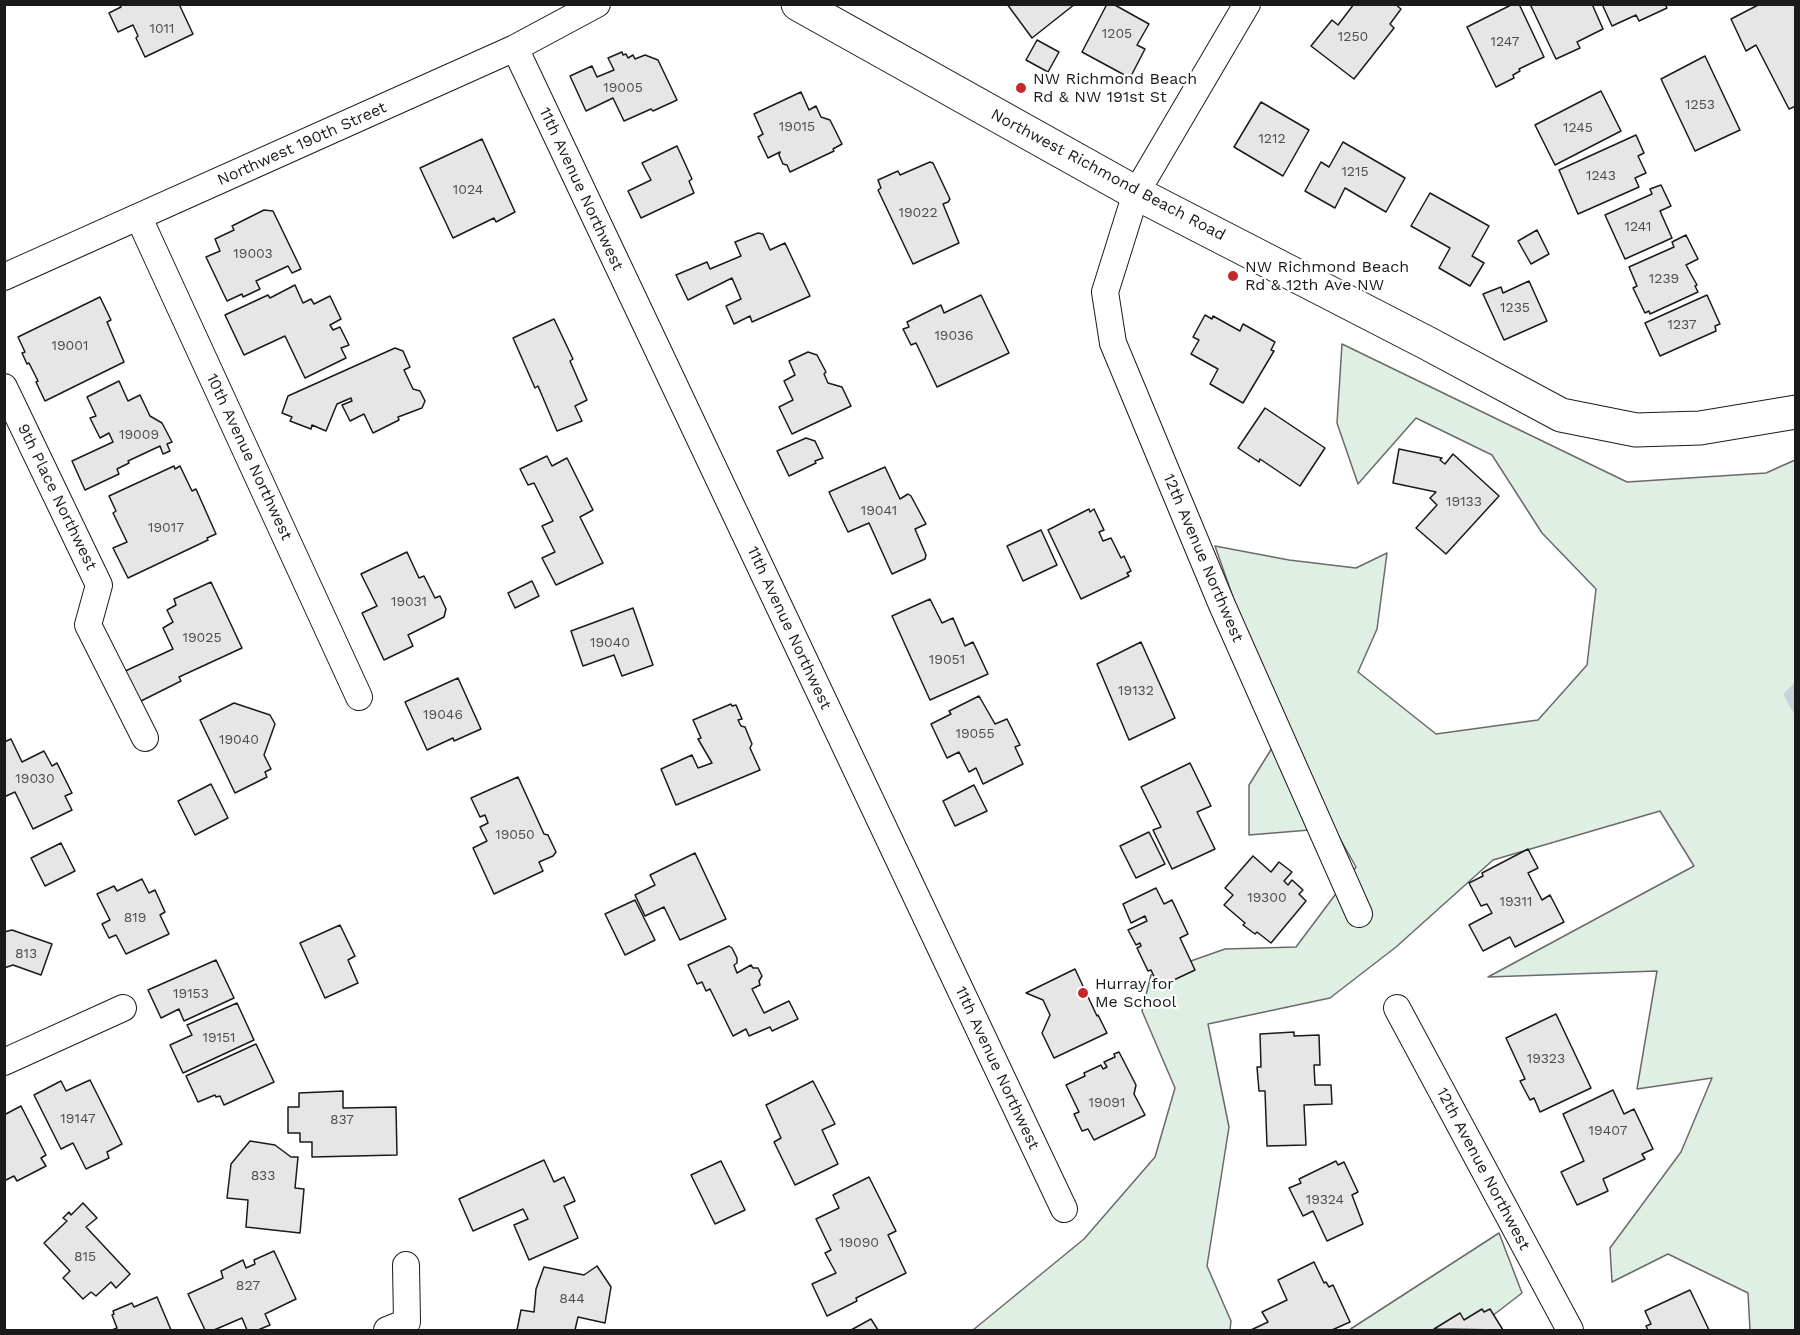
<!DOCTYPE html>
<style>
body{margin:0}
#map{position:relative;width:1800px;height:1335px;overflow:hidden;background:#fff;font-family:"Work Sans",sans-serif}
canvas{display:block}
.frame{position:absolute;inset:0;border:6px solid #1a1a1a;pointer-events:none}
</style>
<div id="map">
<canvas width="1800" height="1335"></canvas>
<div class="frame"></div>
</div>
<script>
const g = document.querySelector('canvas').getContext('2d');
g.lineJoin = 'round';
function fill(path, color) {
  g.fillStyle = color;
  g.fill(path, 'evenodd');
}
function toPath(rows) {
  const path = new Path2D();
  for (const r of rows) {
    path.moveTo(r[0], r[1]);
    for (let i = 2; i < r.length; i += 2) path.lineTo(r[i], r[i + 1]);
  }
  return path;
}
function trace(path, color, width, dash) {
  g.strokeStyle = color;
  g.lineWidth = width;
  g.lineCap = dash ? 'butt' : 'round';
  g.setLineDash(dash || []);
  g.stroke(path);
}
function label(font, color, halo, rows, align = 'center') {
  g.font = font + ' "Work Sans",sans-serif';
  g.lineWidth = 4.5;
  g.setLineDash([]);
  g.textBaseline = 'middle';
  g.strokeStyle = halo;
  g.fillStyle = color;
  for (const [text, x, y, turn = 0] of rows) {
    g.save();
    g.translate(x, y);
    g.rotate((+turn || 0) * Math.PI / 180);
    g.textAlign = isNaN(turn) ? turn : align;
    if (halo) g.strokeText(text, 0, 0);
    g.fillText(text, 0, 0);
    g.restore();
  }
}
const green = toPath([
 [1342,344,1627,482,1766,473,1795,460,1795,1330,1750,1330,1748,1293,1668,1254,1612,1282,1610,1248,1681,1152,1712,1078,1637,1089,1657,971,1488,977,1694,866,1660,811,1493,860,1396,947,1330,998,1208,1024,1229,1127,1207,1266,1231,1321,1230,1330,973,1330,1084,1239,1155,1157,1175,1088,1142,1011,1151,975,1225,949,1296,947,1356,867,1334,828,1249,835,1249,785,1287,724,1254,657,1215,546,1289,560,1356,568,1387,553,1377,629,1358,672,1436,734,1538,720,1587,665,1596,589,1542,533,1492,455,1416,418,1358,484,1337,423,1342,344],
 [1499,1233,1522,1293,1474,1330,1349,1330,1499,1233]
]);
const stream = toPath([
 [1796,687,1788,695,1796,709]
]);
const building = toPath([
 [119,4,179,4,193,34,145,57,136,38,138,36,133,25,118,32,109,13,121,7,119,4],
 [1007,4,1075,4,1032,38,1007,4],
 [1107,4,1113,4,1149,24,1137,45,1145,49,1130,78,1082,52,1107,4],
 [1354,4,1395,4,1401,9,1390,24,1394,28,1354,79,1311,46,1332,20,1338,25,1354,4],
 [1513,4,1519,4,1544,57,1519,69,1520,71,1513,75,1514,78,1496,87,1467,27,1513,4],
 [1530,4,1592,4,1603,29,1577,42,1580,48,1556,59,1530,4],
 [1602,4,1665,4,1667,8,1639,21,1636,15,1612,26,1602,4],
 [1760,4,1796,4,1796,106,1789,109,1756,45,1746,51,1731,19,1760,4],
 [1037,40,1059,52,1048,72,1026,60,1037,40],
 [622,52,623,55,626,54,628,58,633,55,635,59,645,55,658,60,677,100,653,111,651,109,624,121,613,98,586,111,570,76,592,66,597,77,614,70,608,58,622,52],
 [1705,56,1740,130,1695,151,1661,79,1705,56],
 [1601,91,1621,131,1555,165,1535,125,1601,91],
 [801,92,809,110,816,106,821,117,830,120,842,144,833,149,834,151,790,172,787,165,783,164,779,155,780,152,768,158,758,137,763,134,754,114,801,92],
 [1261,102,1309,130,1283,176,1234,147,1261,102],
 [1636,135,1644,153,1638,156,1646,173,1635,178,1639,187,1578,214,1559,170,1636,135],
 [482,139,515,212,496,222,494,218,453,238,420,168,482,139],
 [1343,142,1405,178,1386,212,1345,188,1335,208,1305,191,1321,162,1329,167,1343,142],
 [677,146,692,179,689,181,694,193,641,218,628,191,651,180,642,163,677,146],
 [930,162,933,163,950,199,948,202,943,204,959,243,913,264,878,190,881,188,878,180,898,171,900,175,930,162],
 [1661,185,1671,206,1660,211,1672,238,1625,259,1605,215,1652,194,1650,189,1661,185],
 [1430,193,1489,226,1472,256,1484,263,1470,286,1439,268,1450,248,1411,226,1430,193],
 [264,210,273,211,301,269,292,273,288,266,256,281,260,289,243,297,242,294,227,301,206,257,220,251,215,239,234,230,232,226,264,210],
 [1537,230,1549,254,1531,264,1518,241,1537,230],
 [758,233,763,234,770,250,785,243,810,296,752,322,750,316,734,324,726,306,741,299,732,278,688,300,676,275,707,262,710,269,741,256,735,242,758,233],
 [1686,235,1698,259,1686,265,1697,285,1695,286,1698,292,1650,314,1649,311,1645,313,1633,288,1637,286,1629,267,1674,247,1672,242,1686,235],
 [1529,281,1547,321,1504,340,1483,294,1501,287,1503,293,1529,281],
 [295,285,303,303,311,299,314,304,330,296,341,319,330,325,333,330,340,327,349,345,341,348,346,358,305,378,285,336,244,355,225,315,268,295,270,298,295,285],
 [981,295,1009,353,937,387,916,343,911,345,903,329,909,327,907,322,941,305,944,313,981,295],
 [1707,295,1720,324,1715,326,1716,331,1660,356,1645,323,1707,295],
 [100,297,111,320,107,322,124,362,45,401,36,382,38,381,29,363,27,364,22,353,25,352,18,337,100,297],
 [1205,315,1212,319,1213,316,1240,331,1243,324,1275,342,1271,350,1274,351,1243,403,1210,384,1218,369,1191,354,1199,340,1193,337,1205,315],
 [554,319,573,359,570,361,587,400,575,406,582,421,557,431,538,386,535,388,513,338,554,319],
 [395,348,403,351,410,367,404,370,413,389,420,391,425,401,422,408,398,417,399,420,373,433,364,414,350,421,342,405,352,401,351,398,337,404,326,431,312,425,311,429,290,421,292,417,282,413,288,396,395,348],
 [808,352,817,355,826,372,824,374,828,383,842,387,851,406,792,434,779,407,793,400,784,381,795,375,789,361,808,352],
 [119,381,128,401,140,395,150,416,162,423,172,442,167,444,170,451,163,454,160,446,128,461,129,463,117,469,119,474,85,490,72,461,113,442,109,433,100,438,90,418,96,416,87,397,119,381],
 [1265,408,1325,448,1300,486,1260,459,1259,462,1238,448,1265,408],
 [806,438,815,441,823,458,815,461,816,463,789,476,777,451,806,438],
 [1399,449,1442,458,1440,460,1445,464,1453,454,1499,496,1446,554,1416,528,1437,505,1430,498,1436,492,1393,483,1399,449],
 [547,456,552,466,567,458,593,510,580,517,603,563,556,585,542,558,555,552,542,526,553,521,534,483,528,485,520,469,547,456],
 [174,466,175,469,180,466,192,491,196,489,216,534,207,538,208,540,128,578,113,548,127,542,113,513,116,511,109,496,174,466],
 [885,467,900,499,908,494,911,496,926,524,915,529,926,555,925,559,892,574,869,523,848,532,829,492,885,467],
 [1089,509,1090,512,1094,509,1104,530,1099,532,1103,541,1111,538,1121,558,1124,556,1131,571,1127,573,1129,576,1081,599,1048,530,1089,509],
 [1041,530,1057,565,1023,581,1007,546,1041,530],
 [407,552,419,578,424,576,435,598,440,596,446,609,444,617,408,635,413,646,384,660,362,613,377,606,361,574,407,552],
 [532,581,539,596,515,608,508,593,532,581],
 [211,582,242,648,179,677,181,681,135,704,121,673,173,649,163,628,173,622,167,610,176,605,174,599,211,582],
 [930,599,942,623,953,618,965,646,973,642,988,674,930,700,892,616,930,599],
 [633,608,653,665,622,676,614,655,583,666,571,631,633,608],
 [1141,642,1175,718,1129,740,1097,664,1141,642],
 [458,678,481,729,454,741,453,738,427,750,405,702,458,678],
 [979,696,995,724,1007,719,1020,745,1015,747,1023,764,983,784,976,768,969,772,959,752,947,758,931,724,951,714,949,711,979,696],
 [234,703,270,715,275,724,264,755,271,769,265,772,267,777,235,793,200,720,234,703],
 [731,704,732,706,736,705,742,719,738,720,741,726,745,727,752,744,750,748,760,770,676,805,661,769,692,755,698,768,712,763,698,739,701,738,693,720,731,704],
 [11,739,22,762,44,751,52,766,57,763,72,793,65,796,72,810,33,829,15,792,4,797,4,742,11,739],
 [1190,763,1211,806,1197,812,1215,849,1172,869,1153,830,1161,827,1141,787,1190,763],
 [518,777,544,834,548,835,556,852,553,856,539,862,543,871,494,894,473,848,487,841,480,827,488,823,485,815,480,817,471,798,518,777],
 [211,784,228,818,195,835,178,801,211,784],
 [974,785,987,811,955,826,943,801,974,785],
 [1149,832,1165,864,1136,878,1120,846,1149,832],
 [61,843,75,871,45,886,31,858,61,843],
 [1528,849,1538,868,1528,873,1542,900,1550,895,1564,922,1515,947,1510,937,1483,951,1469,925,1492,913,1487,904,1481,906,1469,883,1483,876,1482,873,1528,849],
 [695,853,726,919,680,940,664,907,645,916,635,895,655,885,650,875,695,853],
 [1253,856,1271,872,1279,862,1292,872,1284,881,1288,885,1292,880,1303,890,1299,894,1306,901,1271,943,1257,932,1255,934,1243,925,1245,923,1224,905,1233,895,1225,888,1253,856],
 [142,879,149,893,155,890,165,912,160,915,169,934,126,954,116,935,109,938,102,924,110,920,97,894,114,886,117,891,142,879],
 [1156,888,1164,904,1172,900,1188,934,1180,938,1195,970,1159,987,1151,970,1148,971,1137,948,1141,946,1140,943,1136,945,1128,930,1147,921,1145,916,1131,923,1123,904,1156,888],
 [635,900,655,940,625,955,605,914,635,900],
 [340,925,355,956,348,960,358,983,325,998,300,943,340,925],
 [12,930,52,944,41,975,13,965,4,968,4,932,12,930],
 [729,946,732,948,737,958,737,963,734,965,737,973,751,965,753,968,758,968,762,976,759,981,760,985,752,989,764,1013,789,1001,798,1019,772,1031,770,1027,749,1036,746,1029,733,1036,710,989,706,991,702,982,697,984,688,965,729,946],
 [216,960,234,998,184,1021,179,1009,161,1018,148,990,216,960],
 [1075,969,1097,1016,1098,1015,1107,1033,1054,1058,1042,1033,1050,1015,1043,1000,1026,993,1075,969],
 [237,1003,254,1040,183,1073,170,1045,192,1035,187,1025,237,1003],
 [1556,1014,1591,1088,1540,1112,1534,1098,1530,1100,1520,1081,1525,1079,1506,1038,1556,1014],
 [1294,1032,1294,1036,1319,1035,1320,1065,1314,1065,1315,1085,1331,1085,1332,1104,1304,1105,1306,1145,1267,1146,1265,1091,1259,1091,1257,1067,1261,1067,1260,1034,1294,1032],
 [256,1044,274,1082,224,1105,220,1096,216,1097,215,1095,198,1102,186,1076,256,1044],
 [1119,1052,1136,1085,1134,1094,1145,1115,1094,1140,1088,1129,1082,1131,1074,1114,1079,1112,1066,1085,1085,1076,1084,1073,1101,1065,1103,1069,1107,1067,1104,1062,1115,1057,1114,1054,1119,1052],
 [90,1080,122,1144,107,1152,109,1158,86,1169,73,1143,61,1149,34,1095,61,1081,66,1091,90,1080],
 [813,1081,835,1124,822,1130,838,1164,795,1185,774,1142,781,1138,766,1105,813,1081],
 [1613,1090,1624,1114,1634,1109,1653,1149,1642,1154,1645,1159,1603,1179,1608,1191,1577,1205,1561,1172,1584,1161,1563,1114,1613,1090],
 [343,1091,343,1108,396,1107,397,1155,312,1157,312,1142,300,1142,300,1133,288,1133,288,1107,299,1107,299,1093,343,1091],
 [21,1106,46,1155,41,1158,46,1166,17,1181,14,1176,4,1181,4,1115,21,1106],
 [250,1141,275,1145,291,1157,298,1157,295,1188,304,1189,300,1233,246,1227,248,1200,227,1198,231,1164,250,1141],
 [544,1160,554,1182,564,1177,575,1201,564,1206,578,1238,529,1260,514,1225,528,1219,523,1209,473,1231,459,1199,544,1160],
 [721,1161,745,1210,715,1224,691,1175,721,1161],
 [1336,1161,1338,1165,1344,1162,1358,1192,1352,1195,1363,1224,1327,1241,1313,1211,1303,1216,1289,1188,1301,1183,1299,1179,1336,1161],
 [869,1177,896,1231,888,1235,906,1273,856,1298,857,1301,827,1316,812,1284,836,1273,825,1253,831,1250,816,1219,839,1208,833,1195,869,1177],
 [83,1203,97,1218,86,1227,130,1274,116,1288,111,1282,96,1296,91,1292,83,1299,63,1278,70,1271,44,1243,67,1221,63,1218,69,1212,71,1215,83,1203],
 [274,1251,296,1299,265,1314,270,1325,258,1330,247,1330,242,1318,214,1330,205,1330,188,1294,223,1278,221,1271,243,1260,246,1268,255,1264,254,1260,274,1251],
 [1314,1262,1324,1283,1326,1282,1329,1287,1333,1285,1350,1322,1332,1330,1251,1330,1268,1322,1262,1312,1287,1300,1278,1280,1314,1262],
 [597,1266,611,1287,605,1323,578,1317,575,1330,517,1330,521,1310,534,1312,536,1289,544,1267,584,1275,597,1266],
 [1690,1290,1709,1330,1648,1330,1646,1326,1651,1324,1645,1311,1690,1290],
 [157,1297,171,1330,112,1330,117,1328,112,1315,114,1314,113,1311,132,1303,134,1307,157,1297],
 [1482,1309,1484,1312,1490,1309,1503,1330,1434,1329,1460,1313,1464,1320,1482,1309],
 [871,1319,878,1330,851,1330,871,1319]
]);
const minor = toPath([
 [1247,4,1136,193,1105,292,1113,343,1222,605,1359,914],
 [515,48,1064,1209],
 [139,218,359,697],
 [4,277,515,48,597,4],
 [4,387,99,585,88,625,145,738],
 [1397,1008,1570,1330],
 [4,1062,123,1008],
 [387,1330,407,1322,406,1265]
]);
const secondary = toPath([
 [798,4,1136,193,1427,343,1561,415,1636,430,1700,428,1796,412]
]);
const markers = [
 [1021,88,6,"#c62828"],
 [1233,276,6,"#c62828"],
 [1083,993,6,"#c62828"]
];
const numberNames = [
 ["1011",162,29],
 ["1205",1117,34],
 ["1250",1353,37],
 ["1247",1505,42],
 ["19005",623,88],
 ["1253",1700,105],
 ["19015",797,127],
 ["1245",1578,128],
 ["1212",1272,139],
 ["1215",1355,172],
 ["1243",1601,176],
 ["1024",468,190],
 ["19022",918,213],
 ["1241",1638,227],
 ["19003",253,254],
 ["1239",1664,279],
 ["1235",1515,308],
 ["1237",1682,325],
 ["19036",954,336],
 ["19001",70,346],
 ["19009",139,435],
 ["19133",1464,502],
 ["19041",879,511],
 ["19017",166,528],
 ["19031",409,602],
 ["19025",202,638],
 ["19040",610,643],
 ["19051",947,660],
 ["19132",1136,691],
 ["19046",443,715],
 ["19055",975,734],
 ["19040",239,740],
 ["19030",35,779],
 ["19050",515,835],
 ["19300",1267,898],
 ["19311",1516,902],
 ["819",135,918],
 ["813",26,954],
 ["19153",191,994],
 ["19151",219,1038],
 ["19323",1546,1059],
 ["19091",1107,1103],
 ["19147",78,1119],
 ["837",342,1120],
 ["19407",1608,1131],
 ["833",263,1176],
 ["19324",1325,1200],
 ["19090",859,1243],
 ["815",85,1257],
 ["827",248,1286],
 ["844",572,1299]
];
const poiNames = [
 ["NW Richmond Beach",1033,79],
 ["Rd & NW 191st St",1033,97],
 ["NW Richmond Beach",1245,267],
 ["Rd & 12th Ave NW",1245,285],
 ["Hurray for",1095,984],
 ["Me School",1095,1002]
];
const streetNames = [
 ["Northwest 190th Street",302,144,-24],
 ["Northwest Richmond Beach Road",1108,175,28],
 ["11th Avenue Northwest",581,189,65],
 ["10th Avenue Northwest",249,457,65],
 ["9th Place Northwest",57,497,64],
 ["12th Avenue Northwest",1203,558,67],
 ["11th Avenue Northwest",789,628,65],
 ["11th Avenue Northwest",997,1068,65],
 ["12th Avenue Northwest",1483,1169,62]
];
fill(green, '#e0efe3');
trace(green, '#6a6a6a', 1.5);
trace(stream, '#c6d2dc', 8);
fill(building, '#e6e6e6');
trace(building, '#1a1a1a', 1.5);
trace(minor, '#1a1a1a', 28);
trace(secondary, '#1a1a1a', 35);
trace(minor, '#fff', 26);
trace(secondary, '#fff', 33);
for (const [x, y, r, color] of markers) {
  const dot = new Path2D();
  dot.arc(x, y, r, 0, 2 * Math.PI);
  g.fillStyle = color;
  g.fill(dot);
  trace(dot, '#fff', 2);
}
label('14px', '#4d4d4d', null, numberNames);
label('16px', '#1a1a1a', '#fff', poiNames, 'left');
label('16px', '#1a1a1a', '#fff', streetNames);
</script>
